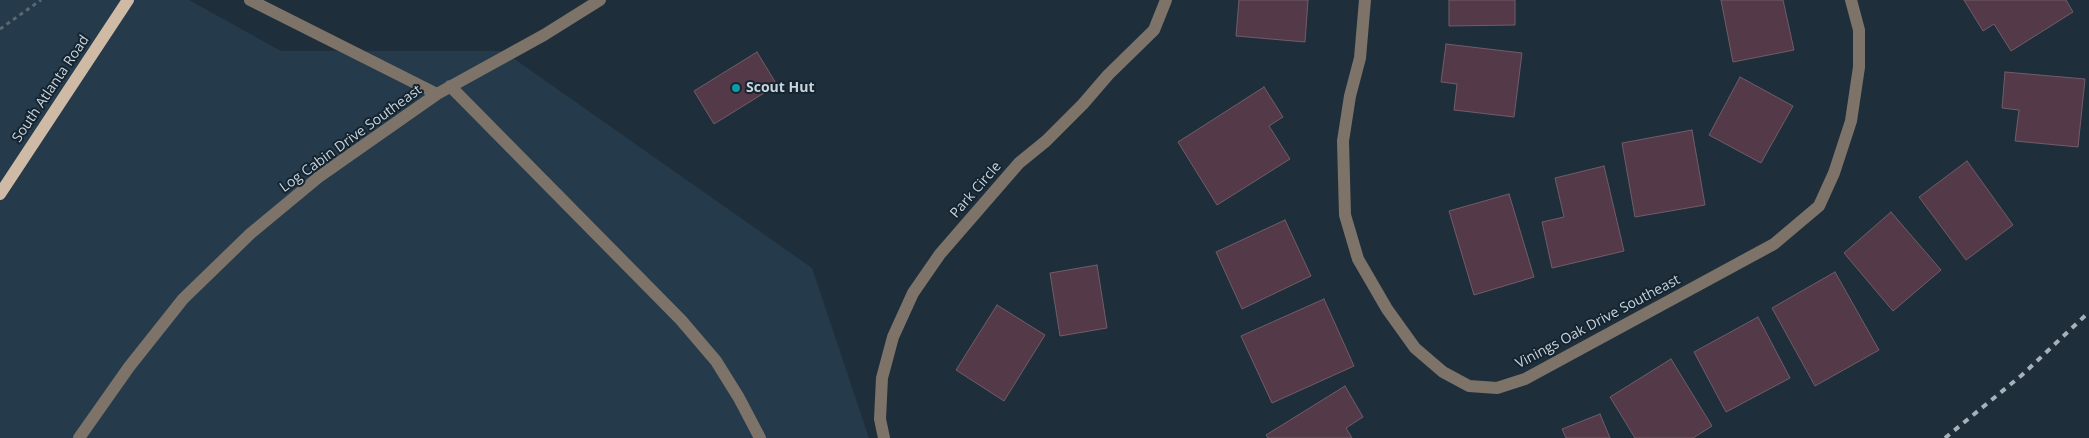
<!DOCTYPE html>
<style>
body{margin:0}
canvas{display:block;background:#1e2e3a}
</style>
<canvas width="2089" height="438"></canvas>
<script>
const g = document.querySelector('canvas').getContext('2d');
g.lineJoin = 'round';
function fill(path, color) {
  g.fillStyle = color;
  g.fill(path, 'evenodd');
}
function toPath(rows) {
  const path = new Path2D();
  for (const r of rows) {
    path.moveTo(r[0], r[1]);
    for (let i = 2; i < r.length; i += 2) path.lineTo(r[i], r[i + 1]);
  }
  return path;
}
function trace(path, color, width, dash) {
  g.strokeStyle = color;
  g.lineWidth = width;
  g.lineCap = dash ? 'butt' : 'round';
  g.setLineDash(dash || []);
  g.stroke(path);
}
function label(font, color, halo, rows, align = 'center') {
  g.font = font + ' "Open Sans",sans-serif';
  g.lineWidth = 4;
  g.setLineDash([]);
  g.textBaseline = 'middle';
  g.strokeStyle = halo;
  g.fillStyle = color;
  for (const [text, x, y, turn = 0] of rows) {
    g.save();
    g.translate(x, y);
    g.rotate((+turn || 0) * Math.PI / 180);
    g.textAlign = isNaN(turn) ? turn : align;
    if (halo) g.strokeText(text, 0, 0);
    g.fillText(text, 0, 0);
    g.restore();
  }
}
const built = toPath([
 [0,0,189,0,281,51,503,51,812,268,869,438,0,438]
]);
const building = toPath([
 [1239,0,1308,0,1305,42,1236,36,1239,0],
 [1449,0,1515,0,1515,25,1449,26,1449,0],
 [1721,0,1783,0,1794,50,1733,62,1721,0],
 [1964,0,2066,0,2073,12,2011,51,1994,24,1983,31,1964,0],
 [1446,44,1522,53,1514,117,1454,110,1457,84,1441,82,1446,44],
 [757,52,777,85,714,124,694,91,757,52],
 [2005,72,2085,79,2078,147,2015,141,2019,110,2002,108,2005,72],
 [1740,77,1793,106,1761,163,1709,135,1740,77],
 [1264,87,1283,117,1269,126,1290,159,1217,205,1178,142,1264,87],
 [1692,130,1705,205,1635,217,1622,143,1692,130],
 [1967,161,2013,225,1966,260,1919,197,1967,161],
 [1604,166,1624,251,1552,268,1542,222,1564,217,1555,178,1604,166],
 [1509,194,1534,277,1474,295,1449,211,1509,194],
 [1891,212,1941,270,1893,311,1844,253,1891,212],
 [1285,220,1311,276,1242,309,1216,252,1285,220],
 [1097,265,1107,328,1060,336,1050,273,1097,265],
 [1835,272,1879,350,1815,386,1772,308,1835,272],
 [1324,299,1354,366,1272,403,1241,336,1324,299],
 [997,305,1045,335,1004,401,956,370,997,305],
 [1758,317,1790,378,1726,412,1694,352,1758,317],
 [1671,359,1712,426,1693,438,1635,438,1610,397,1671,359],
 [1345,386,1363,417,1346,428,1352,438,1268,438,1266,435,1345,386],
 [1600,414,1610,438,1566,438,1562,429,1600,414]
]);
const path = toPath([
 [0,29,41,0]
]);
const minor = toPath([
 [250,0,437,94],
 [1365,0,1360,58,1350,96,1343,141,1345,215,1358,259,1387,309,1415,348,1443,372,1469,386,1497,388,1525,379,1774,244,1819,206,1834,173,1851,121,1859,67,1859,30,1851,0],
 [450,86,681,320,716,361,739,398,760,438],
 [79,438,129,367,183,299,250,234,320,176,437,94,544,35,600,0],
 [884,438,880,419,882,378,893,337,913,293,940,254,1019,163,1046,141,1083,104,1108,75,1154,30,1166,0]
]);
const major = toPath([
 [0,194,128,0]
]);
const rail = toPath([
 [1945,438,2022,375,2089,312]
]);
const markers = [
 [736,88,5,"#0f9aa8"]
];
const poiNames = [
 ["Scout Hut",746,88]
];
const streetNames = [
 ["South Atlanta Road",51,89,-56],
 ["Log Cabin Drive Southeast",351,139,-36],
 ["Park Circle",976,190,-49],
 ["Vinings Oak Drive Southeast",1598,322,-28]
];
fill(built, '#253a4a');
fill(building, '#543a49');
trace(building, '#705c67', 1);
trace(path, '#5a6872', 3, [4, 4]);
trace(minor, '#7d7369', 12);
trace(major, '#cfbaa5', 12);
trace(rail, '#a6b1ba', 4, [6, 6]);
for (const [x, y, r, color] of markers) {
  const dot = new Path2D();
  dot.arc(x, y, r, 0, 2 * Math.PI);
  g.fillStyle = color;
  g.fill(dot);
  trace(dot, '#142430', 2);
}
label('bold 14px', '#c9d3db', '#142430', poiNames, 'left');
label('14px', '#c9d3db', '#142430', streetNames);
</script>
